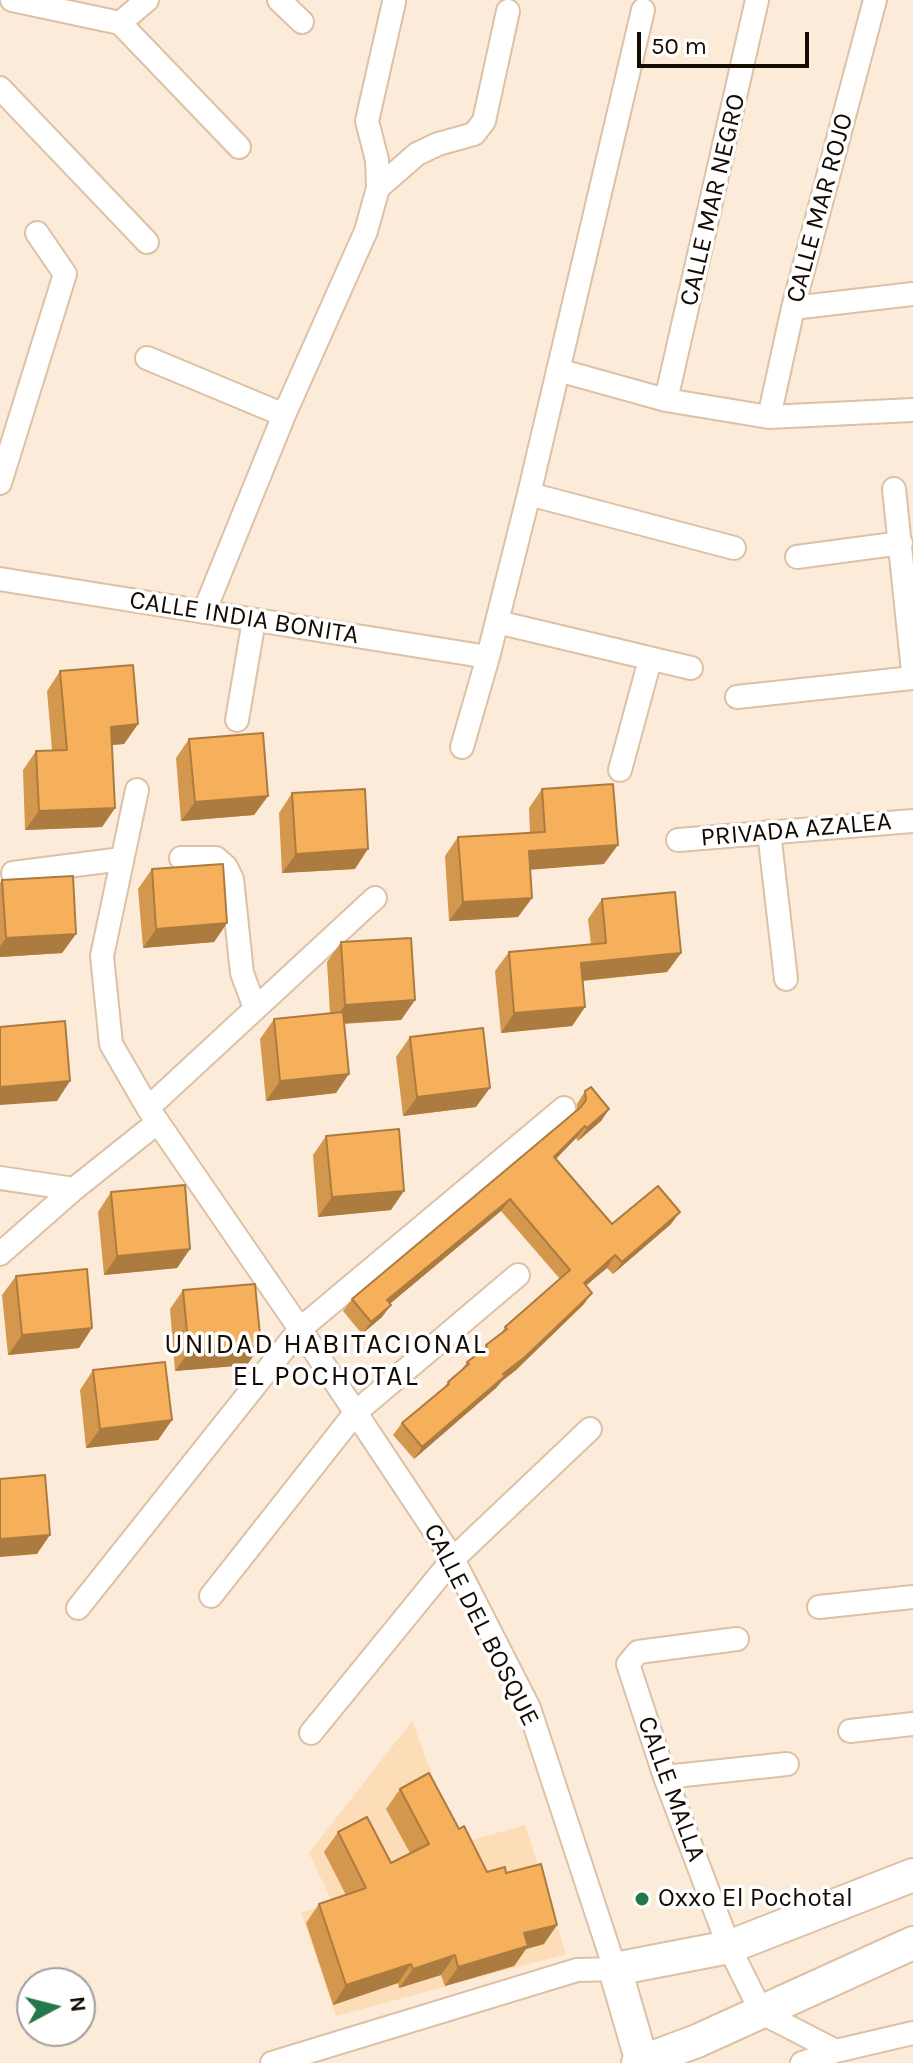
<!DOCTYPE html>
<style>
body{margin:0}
#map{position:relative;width:913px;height:2063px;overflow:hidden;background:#fcebd9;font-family:Karla,sans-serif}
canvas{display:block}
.north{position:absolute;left:16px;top:1967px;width:80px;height:80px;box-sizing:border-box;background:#fff;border:2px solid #a19d9a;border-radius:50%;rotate:83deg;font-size:22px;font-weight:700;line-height:32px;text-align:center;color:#140b03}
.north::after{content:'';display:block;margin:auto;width:28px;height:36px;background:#25784a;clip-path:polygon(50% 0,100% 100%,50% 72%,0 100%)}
.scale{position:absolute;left:637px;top:32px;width:172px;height:36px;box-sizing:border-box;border:4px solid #140b03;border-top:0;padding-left:10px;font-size:24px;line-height:28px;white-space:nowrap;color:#140b03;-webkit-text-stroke:6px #fff;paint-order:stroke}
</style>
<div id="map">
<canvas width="913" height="2063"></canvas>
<div class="north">N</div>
<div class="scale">50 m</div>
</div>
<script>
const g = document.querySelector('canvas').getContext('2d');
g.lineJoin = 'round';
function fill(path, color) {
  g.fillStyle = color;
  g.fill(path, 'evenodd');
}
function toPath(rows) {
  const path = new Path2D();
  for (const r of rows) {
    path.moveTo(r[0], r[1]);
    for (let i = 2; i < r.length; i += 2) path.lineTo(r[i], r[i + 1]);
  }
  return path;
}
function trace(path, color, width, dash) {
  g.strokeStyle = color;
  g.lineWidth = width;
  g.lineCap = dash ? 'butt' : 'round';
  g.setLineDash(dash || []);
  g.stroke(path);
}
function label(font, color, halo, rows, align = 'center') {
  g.font = font + ' Karla,sans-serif';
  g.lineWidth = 7;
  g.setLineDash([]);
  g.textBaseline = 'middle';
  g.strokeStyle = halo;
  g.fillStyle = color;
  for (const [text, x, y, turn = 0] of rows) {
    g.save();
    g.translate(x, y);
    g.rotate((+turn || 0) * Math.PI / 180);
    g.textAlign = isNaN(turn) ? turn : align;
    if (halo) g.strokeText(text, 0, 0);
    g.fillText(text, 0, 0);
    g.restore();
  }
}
const built = toPath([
 [412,1721,458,1844,525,1825,566,1954,336,2016,301,1912,333,1904,309,1853]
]);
const street = toPath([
 [12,0,120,23,239,147],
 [279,0,302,22],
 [120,23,147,0],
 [0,88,147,242],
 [378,188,417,154,438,144,474,134,484,121,508,11],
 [793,308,913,294],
 [147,358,284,415],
 [558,370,666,400,769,417,913,410],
 [666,400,757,0],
 [769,417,793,308,875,0],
 [0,483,65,274,37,233],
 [894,489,913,671],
 [529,494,734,548],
 [797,557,901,543],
 [0,579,488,657],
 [204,612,284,415,366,231,378,188,377,160,367,121,394,2],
 [497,622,691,668],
 [737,697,913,678],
 [237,720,254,620],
 [462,747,488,657,529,494,643,10],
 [620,770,650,660],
 [137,790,102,956,111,1044,148,1108,300,1329,453,1559,529,1708,615,1969,577,1970,272,2063],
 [769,832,786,979],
 [678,840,913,821],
 [181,858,216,858,226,867,232,879,242,973,255,1008],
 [13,873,122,859],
 [148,1108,375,898],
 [0,1178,74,1189],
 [0,1254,74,1189,158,1122],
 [211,1596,356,1412,518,1275],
 [819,1607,913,1597],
 [78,1608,300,1329,564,1108],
 [737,1639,638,1652,628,1664,665,1777,729,1947,762,2013,836,2051],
 [850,1731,913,1724],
 [311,1733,453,1559,590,1429],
 [665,1777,787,1764],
 [802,2063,836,2051,913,2033]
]);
const secondary = toPath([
 [642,2062,615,1969,729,1947,913,1875],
 [638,2063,697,2041,913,1943]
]);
const wall = toPath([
 [60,671,138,724,124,744,112,745,115,808,102,827,25,830,23,770,36,751,52,750,47,691],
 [189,739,268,796,254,815,181,821,176,758],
 [542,789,604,864,530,869,532,898,518,917,449,921,445,856,458,837,530,833,529,808],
 [292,793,355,869,282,873,279,813],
 [152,869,227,923,214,942,143,948,138,889],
 [2,880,76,934,62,953,0,957,0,883],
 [602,899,681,953,667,972,583,981,585,1007,572,1026,501,1033,495,971,509,952,591,944,588,919],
 [341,942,415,1000,401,1020,344,1024,336,1093,266,1101,260,1039,274,1019,330,1013,327,962],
 [410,1037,476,1107,403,1116,396,1057],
 [585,1091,609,1109,601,1121,578,1141,576,1138,556,1159,612,1224,671,1224,613,1274,607,1268,586,1285,592,1293,583,1305,516,1370,502,1381,496,1388,414,1459,393,1435,402,1423,443,1389,448,1382,460,1372,467,1362,482,1351,486,1345,501,1334,505,1327,560,1279,501,1211,390,1303,382,1317,362,1334,343,1311,352,1299,577,1110,577,1104],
 [326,1136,391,1210,318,1217,313,1155],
 [111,1192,190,1249,177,1268,104,1275,98,1212],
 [16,1276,92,1328,79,1348,8,1355,2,1295],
 [183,1290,247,1365,175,1371,170,1309],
 [93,1370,172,1420,158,1440,86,1448,80,1390],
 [400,1789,459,1829,487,1872,506,1873,544,1944,526,1949,514,1966,445,1986,441,1975,399,1988,398,1983,333,2005,306,1923,319,1904,346,1895,324,1852,338,1832,391,1863,410,1853,386,1809]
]);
const shadedWall = toPath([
 [138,724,124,744,98,746,111,727],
 [268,796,254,815,181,821,195,802],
 [115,808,102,827,25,830,39,811],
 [618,845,604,864,515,871,529,851],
 [368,849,355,869,282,873,296,854],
 [532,898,518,917,449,921,463,902],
 [227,923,214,942,143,948,156,929],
 [76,934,62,953,0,957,0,946,6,938],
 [681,953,667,972,568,982,581,963],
 [415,1000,401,1020,331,1024,345,1005],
 [585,1007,572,1026,501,1033,514,1013],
 [349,1074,336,1093,266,1101,280,1081],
 [70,1081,57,1101,0,1105,0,1087],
 [490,1088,476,1107,403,1116,417,1097],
 [609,1109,601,1121,578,1141,587,1128],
 [585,1126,576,1138,546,1169,554,1157],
 [404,1191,391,1210,318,1217,332,1197],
 [510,1199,501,1211,379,1313,387,1300],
 [680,1212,671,1224,613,1274,622,1262],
 [190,1249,177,1268,104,1275,117,1256],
 [615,1255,607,1268,575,1295,584,1283],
 [592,1293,583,1305,516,1370,502,1381,496,1388,414,1459,422,1447],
 [391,1305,382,1317,362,1334,371,1322],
 [92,1328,79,1348,8,1355,22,1335],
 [261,1345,247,1365,175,1371,189,1352],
 [172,1420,158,1440,86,1448,100,1429],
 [50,1535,37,1554,0,1557,0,1539],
 [557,1925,544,1944,526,1949,514,1966,445,1986,458,1967,524,1933],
 [455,1955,441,1975,399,1988,413,1969],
 [411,1964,398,1983,333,2005,346,1985]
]);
const building = toPath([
 [133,665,138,724,111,727,115,808,39,811,36,751,67,750,60,671,133,665],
 [263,733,268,796,195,802,189,739,263,733],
 [613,784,618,845,529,851,532,898,463,902,458,837,545,832,542,789,613,784],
 [365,789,368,849,296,854,292,793,365,789],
 [223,864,227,923,156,929,152,869,223,864],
 [73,876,76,934,6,938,2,880,73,876],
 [675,892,681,953,581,963,585,1007,514,1013,509,952,606,943,602,899,675,892],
 [411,938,415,1000,345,1005,341,942,411,938],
 [343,1012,349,1074,280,1081,274,1019,343,1012],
 [65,1021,70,1081,0,1087,0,1027,65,1021],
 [483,1028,490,1088,417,1097,410,1037,483,1028],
 [591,1087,609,1109,587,1128,585,1126,554,1157,612,1224,658,1186,680,1212,622,1262,615,1255,584,1283,592,1293,525,1357,503,1374,505,1376,422,1447,402,1423,449,1384,448,1382,469,1364,467,1362,487,1347,486,1345,507,1329,505,1327,570,1270,510,1199,387,1300,391,1305,371,1322,352,1299,581,1107,586,1100,585,1091,591,1087],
 [399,1129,404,1191,332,1197,326,1136,399,1129],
 [185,1185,190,1249,117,1256,111,1192,185,1185],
 [87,1269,92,1328,22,1335,16,1276,87,1269],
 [255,1284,261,1345,189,1352,183,1290,255,1284],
 [165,1362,172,1420,100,1429,93,1370,165,1362],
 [45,1475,50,1535,0,1539,0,1479,45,1475],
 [429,1773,459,1829,464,1826,487,1872,505,1867,506,1873,541,1864,557,1925,524,1933,528,1946,458,1967,455,1955,413,1969,411,1964,346,1985,319,1904,366,1888,338,1832,367,1817,391,1863,429,1844,400,1789,429,1773]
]);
const markers = [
 [642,1899,8,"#25784a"]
];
const streetNames = [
 ["CALLE MAR NEGRO",713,200,-77],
 ["CALLE MAR ROJO",820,208,-75],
 ["CALLE INDIA BONITA",244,618,9],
 ["PRIVADA AZALEA",796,830,-5],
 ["CALLE DEL BOSQUE",481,1625,63],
 ["CALLE MALLA",671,1789,70]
];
const poiNames = [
 ["Oxxo El Pochotal",658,1899]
];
const neighbourhoodNames = [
 ["UNIDAD HABITACIONAL",326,1345],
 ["EL POCHOTAL",326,1377]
];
fill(built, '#fddcb8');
trace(street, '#dcc1a5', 26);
trace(secondary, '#dcc1a5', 36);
trace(street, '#fff', 22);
trace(secondary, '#fff', 32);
fill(wall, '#d4974e');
fill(shadedWall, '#ac7b40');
fill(building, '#f6b05b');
trace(building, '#ac7b40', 2);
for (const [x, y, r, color] of markers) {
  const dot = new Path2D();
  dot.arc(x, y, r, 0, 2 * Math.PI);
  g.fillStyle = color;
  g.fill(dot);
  trace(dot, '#fff', 3);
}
label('26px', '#140b03', '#fff', streetNames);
label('26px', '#140b03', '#fff', poiNames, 'left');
g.letterSpacing = '2px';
label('28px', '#140b03', '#fff', neighbourhoodNames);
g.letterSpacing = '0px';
</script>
